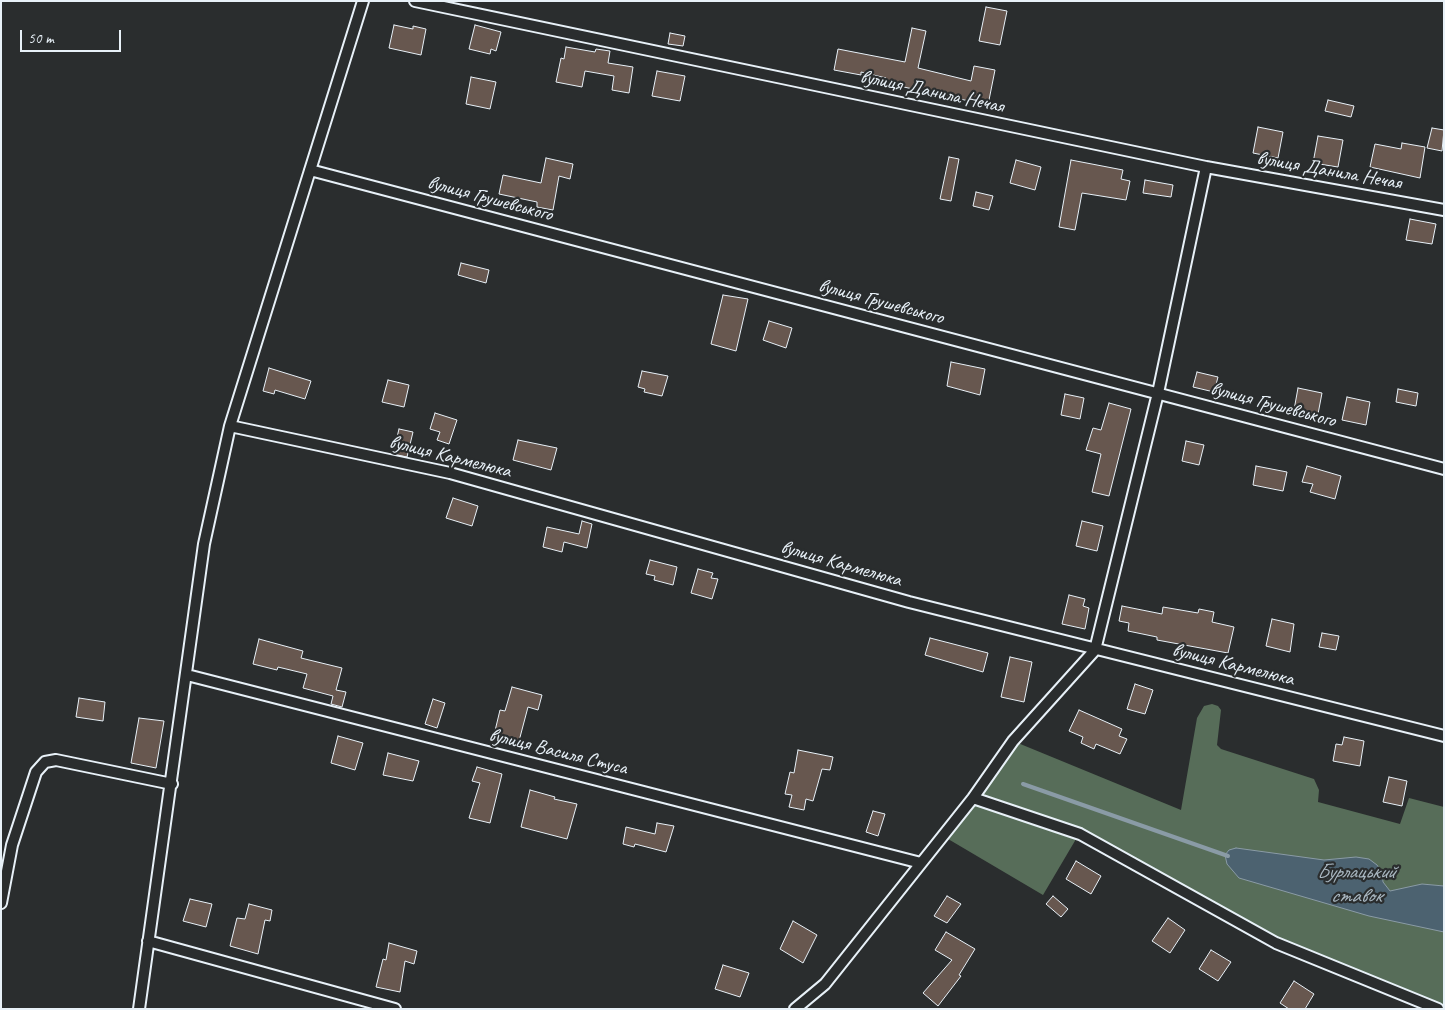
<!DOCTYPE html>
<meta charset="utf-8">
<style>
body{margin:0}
#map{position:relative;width:1445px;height:1010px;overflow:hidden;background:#2a2d2e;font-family:Caveat,sans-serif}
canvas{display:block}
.frame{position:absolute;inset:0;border:2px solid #e8f1f8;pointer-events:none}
.scale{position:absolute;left:20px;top:30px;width:101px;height:22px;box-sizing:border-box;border:2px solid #e8f1f8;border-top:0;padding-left:6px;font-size:15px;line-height:18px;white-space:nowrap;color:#e8f1f8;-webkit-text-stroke:4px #2a2d2e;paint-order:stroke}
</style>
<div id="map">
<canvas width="1445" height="1010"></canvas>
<div class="frame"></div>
<div class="scale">50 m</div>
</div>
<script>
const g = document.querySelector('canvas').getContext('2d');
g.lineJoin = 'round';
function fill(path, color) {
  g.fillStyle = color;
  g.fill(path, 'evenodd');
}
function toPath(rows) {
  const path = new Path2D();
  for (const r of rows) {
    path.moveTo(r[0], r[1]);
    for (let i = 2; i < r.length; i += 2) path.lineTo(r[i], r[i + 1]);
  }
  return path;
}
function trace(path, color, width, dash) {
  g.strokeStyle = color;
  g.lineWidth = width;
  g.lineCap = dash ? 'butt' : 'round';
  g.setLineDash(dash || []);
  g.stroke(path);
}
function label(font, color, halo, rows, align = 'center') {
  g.font = font + ' Caveat,sans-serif';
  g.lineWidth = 4.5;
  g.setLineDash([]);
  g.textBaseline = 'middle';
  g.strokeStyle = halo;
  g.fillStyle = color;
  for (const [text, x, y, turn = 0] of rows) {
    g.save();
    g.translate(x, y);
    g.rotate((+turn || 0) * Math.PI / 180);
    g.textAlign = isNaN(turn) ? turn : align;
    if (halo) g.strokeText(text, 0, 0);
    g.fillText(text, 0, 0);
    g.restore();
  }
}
const green = toPath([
 [1212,704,1218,706,1221,710,1217,745,1221,749,1314,779,1319,790,1318,802,1400,824,1409,798,1444,807,1444,1009,1438,1009,1294,951,1079,834,1043,895,943,836,1013,741,1181,810,1197,718,1204,706]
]);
const water = toPath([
 [1236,848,1324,860,1356,857,1369,859,1377,865,1382,872,1383,882,1390,891,1422,884,1444,886,1444,932,1369,916,1239,878,1227,864,1225,855,1229,850,1236,848]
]);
const stream = toPath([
 [1023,784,1228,856]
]);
const building = toPath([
 [986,7,1007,11,1000,45,979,41,986,7],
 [394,25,413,29,413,26,426,29,421,55,389,48,394,25],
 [475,25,501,32,496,51,491,49,490,54,469,49,475,25],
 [912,28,926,31,918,68,971,81,974,66,995,70,988,105,885,83,886,78,861,72,861,75,834,70,838,49,905,62,912,28],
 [670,33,685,36,683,46,668,44,670,33],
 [566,47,595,52,596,49,610,51,608,63,633,67,629,93,612,90,614,76,585,71,582,87,556,82,561,58,564,59,566,47],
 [657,71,685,76,680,101,652,96,657,71],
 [471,77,496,82,490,109,466,104,471,77],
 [1328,100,1354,106,1351,117,1325,111,1328,100],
 [1258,127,1283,132,1278,158,1253,153,1258,127],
 [1432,128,1444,130,1442,151,1427,148,1432,128],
 [1318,136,1343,140,1338,167,1313,163,1318,136],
 [1402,143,1425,147,1420,178,1370,167,1375,144,1401,149,1402,143],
 [949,157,959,159,951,201,940,199,949,157],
 [546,158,573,164,570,179,559,176,553,210,537,207,537,202,499,194,503,175,541,183,546,158],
 [1016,160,1041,167,1035,190,1010,183,1016,160],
 [1071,160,1123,170,1121,179,1130,181,1126,200,1082,193,1075,230,1059,227,1071,160],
 [1145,180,1173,185,1171,197,1143,193,1145,180],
 [976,192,993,196,989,210,973,206,976,192],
 [1410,219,1436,224,1432,244,1406,240,1410,219],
 [461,263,489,270,486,283,458,275,461,263],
 [723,295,748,299,736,351,711,344,723,295],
 [769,321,792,328,786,348,763,340,769,321],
 [951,362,985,369,980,395,947,386,951,362],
 [269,368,311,381,305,399,275,390,274,394,263,391,269,368],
 [642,371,668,376,662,396,644,392,645,389,638,387,642,371],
 [1197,372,1218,377,1214,392,1193,387,1197,372],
 [388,380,409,385,404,407,382,402,388,380],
 [1298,388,1322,393,1318,414,1294,410,1298,388],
 [1398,389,1418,393,1416,406,1396,402,1398,389],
 [1065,394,1084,398,1080,419,1061,415,1065,394],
 [1347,397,1370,402,1366,425,1342,420,1347,397],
 [1109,403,1131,409,1109,496,1092,492,1101,454,1086,450,1093,428,1101,430,1109,403],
 [435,413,457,420,449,444,437,440,440,432,430,429,435,413],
 [399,429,413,432,407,457,393,454,399,429],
 [518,440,557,448,551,470,513,460,518,440],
 [1186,441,1204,445,1199,465,1182,461,1186,441],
 [1256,466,1287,472,1283,491,1253,485,1256,466],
 [1307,466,1341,476,1335,499,1310,492,1313,484,1302,482,1307,466],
 [453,498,478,506,472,526,446,518,453,498],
 [582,521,592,524,587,548,564,542,562,552,543,547,547,527,579,534,582,521],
 [1082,521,1103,526,1097,551,1076,546,1082,521],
 [650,560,677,567,673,585,654,580,655,576,646,574,650,560],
 [698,569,713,573,711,578,718,579,712,599,691,593,698,569],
 [1069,595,1085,599,1083,606,1089,608,1085,629,1062,624,1069,595],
 [1122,606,1162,614,1163,607,1198,613,1199,609,1214,612,1212,622,1234,627,1228,653,1157,640,1157,637,1128,631,1129,623,1119,621,1122,606],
 [1272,619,1294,624,1290,652,1266,646,1272,619],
 [1322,633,1339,636,1336,650,1319,647,1322,633],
 [930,638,988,653,983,672,925,655,930,638],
 [259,639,303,651,301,658,342,668,336,690,346,692,342,707,331,704,333,696,303,688,307,674,278,667,277,670,253,664,259,639],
 [1010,657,1032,662,1024,702,1001,697,1010,657],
 [1135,684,1153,690,1145,714,1127,709,1135,684],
 [512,687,542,695,538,710,528,707,519,741,494,735,500,710,505,711,512,687],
 [79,698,105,702,103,721,76,717,79,698],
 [433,699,445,703,437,728,425,724,433,699],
 [1079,710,1122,729,1119,736,1127,739,1120,754,1096,744,1094,749,1081,743,1083,737,1069,731,1079,710],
 [139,718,164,721,156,768,131,763,139,718],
 [338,736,363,743,355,770,331,763,338,736],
 [1344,737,1364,741,1360,766,1333,761,1336,744,1342,745,1344,737],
 [798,750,833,757,830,770,822,769,813,801,806,799,804,810,789,807,792,795,785,794,790,772,794,773,798,750],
 [388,753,419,761,413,781,383,775,388,753],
 [477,767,502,774,490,823,469,818,480,783,472,781,477,767],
 [1389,777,1407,781,1402,806,1383,802,1389,777],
 [530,790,555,797,554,799,577,804,567,839,521,827,530,790],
 [873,811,885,814,878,836,866,832,873,811],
 [657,823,674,826,666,852,635,844,634,847,623,844,626,827,655,834,657,823],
 [1076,861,1101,876,1091,894,1066,879,1076,861],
 [947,896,961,904,947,923,934,916,947,896],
 [1053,896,1068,909,1061,917,1046,904,1053,896],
 [190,899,212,904,206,927,183,921,190,899],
 [249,904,272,910,270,921,265,920,258,954,230,946,237,918,245,919,249,904],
 [1168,918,1185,930,1170,953,1152,941,1168,918],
 [793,921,817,935,803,963,780,949,793,921],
 [946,932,975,949,959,975,961,976,938,1006,923,993,952,960,935,950,946,932],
 [389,943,417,951,414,964,405,961,400,992,376,987,383,959,386,960,389,943],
 [1211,950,1231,962,1218,981,1199,969,1211,950],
 [723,965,749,973,740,997,715,989,723,965],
 [1294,981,1314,994,1305,1009,1289,1009,1280,1003,1294,981]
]);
const street = toPath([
 [415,1,1206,167,1444,210],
 [310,170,1444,469],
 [230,426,450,473,909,602,1444,736],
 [187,675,921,863],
 [973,798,1080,834,1276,943,1438,1009],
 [1,903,12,845,36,772,45,762,56,760,172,784],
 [148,941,395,1009],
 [139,1009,204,544,230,426,363,1],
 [795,1009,825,984,973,798,1013,741,1095,650,1158,393,1206,167]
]);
const streetNames = [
 ["вулиця Данила Нечая",932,92,12],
 ["вулиця Данила Нечая",1329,171,10],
 ["вулиця Грушевського",490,199,15],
 ["вулиця Грушевського",881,302,15],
 ["вулиця Грушевського",1273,405,15],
 ["вулиця Кармелюка",450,457,14],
 ["вулиця Кармелюка",841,564,16],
 ["вулиця Кармелюка",1233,665,14],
 ["вулиця Василя Стуса",558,752,14]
];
const waterNames = [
 ["Бурлацький",1356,872],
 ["ставок",1356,896]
];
fill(green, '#576d59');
fill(water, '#4c6270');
trace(water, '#8a9ba6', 1);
trace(stream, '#8a9ba6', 4);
fill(building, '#67574f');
trace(building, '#e8f1f8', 1);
trace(street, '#e8f1f8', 14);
trace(street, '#2a2d2e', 10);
label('20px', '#e8f1f8', '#2a2d2e', streetNames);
label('italic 21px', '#aab8c2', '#2a2d2e', waterNames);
</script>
